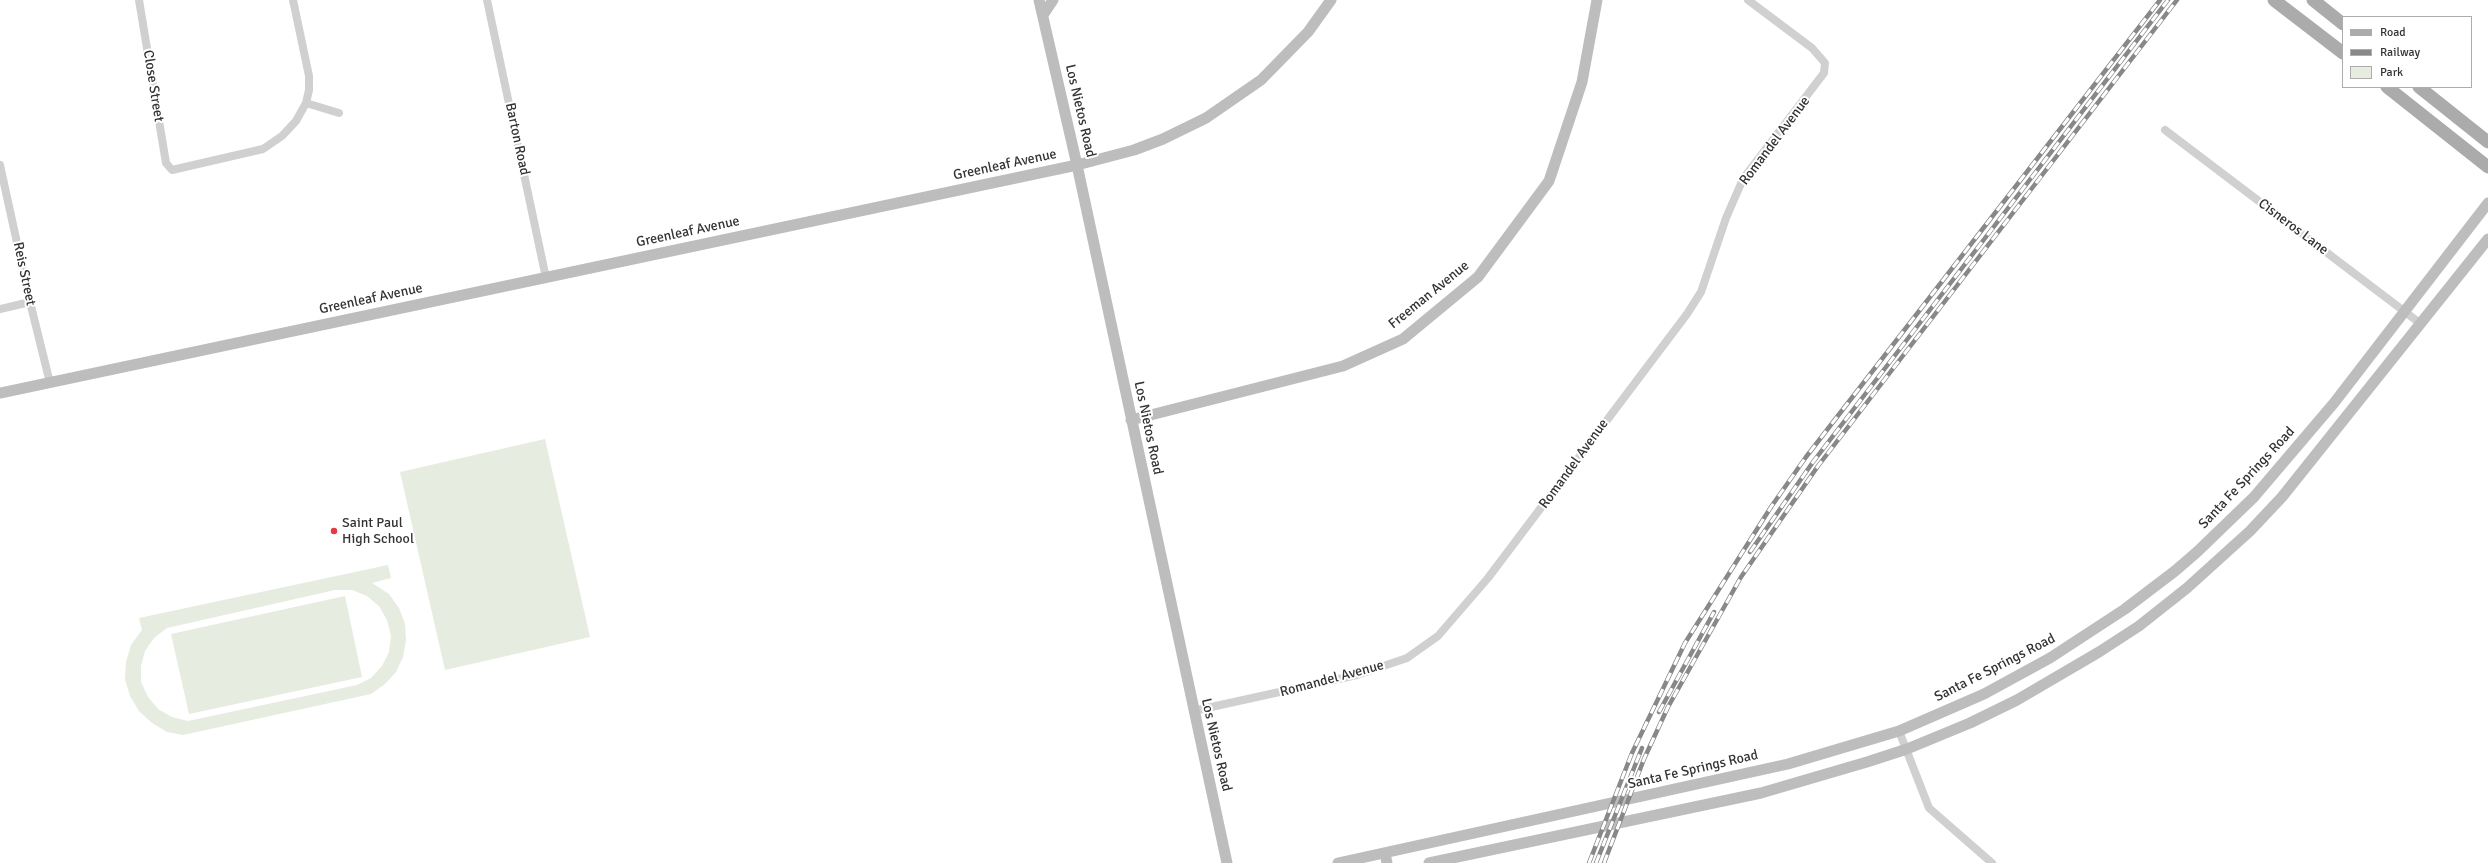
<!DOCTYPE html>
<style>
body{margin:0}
#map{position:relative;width:2488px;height:863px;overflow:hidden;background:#fff;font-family:Signika,sans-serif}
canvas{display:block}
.legend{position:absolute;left:2342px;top:16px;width:130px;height:72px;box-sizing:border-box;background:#fff;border:1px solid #adadad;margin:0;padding:5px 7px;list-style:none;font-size:12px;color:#333}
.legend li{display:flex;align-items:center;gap:8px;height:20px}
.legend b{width:20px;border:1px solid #adadad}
</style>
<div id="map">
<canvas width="2488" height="863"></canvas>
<ul class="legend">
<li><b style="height:5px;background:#ababab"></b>Road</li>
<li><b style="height:5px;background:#888"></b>Railway</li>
<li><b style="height:11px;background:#e6ecdf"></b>Park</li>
</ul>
</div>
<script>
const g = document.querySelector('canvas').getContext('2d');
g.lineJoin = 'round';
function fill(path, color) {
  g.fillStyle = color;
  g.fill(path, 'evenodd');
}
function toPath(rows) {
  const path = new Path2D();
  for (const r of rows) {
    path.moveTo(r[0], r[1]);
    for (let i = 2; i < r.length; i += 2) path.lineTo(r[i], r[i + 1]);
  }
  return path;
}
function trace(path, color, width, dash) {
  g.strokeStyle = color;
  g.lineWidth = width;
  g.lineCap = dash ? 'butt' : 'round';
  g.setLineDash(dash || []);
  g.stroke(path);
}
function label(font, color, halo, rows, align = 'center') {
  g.font = font + ' Signika,sans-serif';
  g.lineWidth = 4;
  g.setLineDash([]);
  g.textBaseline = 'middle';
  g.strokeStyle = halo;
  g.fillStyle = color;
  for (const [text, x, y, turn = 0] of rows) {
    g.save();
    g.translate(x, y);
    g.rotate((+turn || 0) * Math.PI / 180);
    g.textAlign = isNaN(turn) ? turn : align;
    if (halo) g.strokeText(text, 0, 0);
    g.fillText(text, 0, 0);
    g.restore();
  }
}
const green = toPath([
 [545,439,590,637,445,670,400,472],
 [388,565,391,578,372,583,389,594,399,608,405,624,406,640,403,657,396,672,385,684,371,694,183,735,167,732,152,723,139,711,130,696,125,679,126,662,131,645,142,630,139,618],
 [335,590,352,590,367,596,379,606,387,620,391,636,389,652,382,666,371,678,357,685,188,721,172,717,158,709,148,697,141,682,141,666,145,651,154,638,167,628],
 [345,596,362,677,189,714,171,634]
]);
const street = toPath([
 [139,0,166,163,172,170,263,149,282,136,296,121,306,103],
 [293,0,309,76,309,90,306,103,339,113],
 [487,0,546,278],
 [2165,130,2421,324],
 [0,165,30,302,50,383],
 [0,309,30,302],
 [1193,711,1357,675,1407,658,1438,636,1488,578,1687,314,1701,292,1726,218,1743,179,1824,73,1825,63,1812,48,1748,0],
 [1899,731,1929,808,1992,863]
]);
const secondary = toPath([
 [1039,0,1077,165,1227,863],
 [1043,15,1053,0],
 [0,393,1077,165,1134,150,1163,139,1206,118,1261,80,1308,32,1331,0],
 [1131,420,1343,366,1403,339,1478,277,1549,181,1582,82,1597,0],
 [1385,853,1387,863],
 [1338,863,1788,764,1899,731,1984,694,2050,658,2125,609,2175,571,2197,552,2254,497,2334,403,2488,203],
 [1429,863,1761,793,1867,762,1907,749,1970,723,2017,700,2099,652,2139,626,2187,588,2250,531,2282,497,2488,239]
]);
const primary = toPath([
 [2274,0,2343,53],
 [2313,0,2343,24],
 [2387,87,2488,167],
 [2419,87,2488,142]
]);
const rail = toPath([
 [1750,552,1813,462,2168,0],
 [1659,712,1714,612],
 [1589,863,1632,753,1685,643,1771,507,1806,457,2160,0],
 [1596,863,1642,748],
 [1604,863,1644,759,1668,707,1741,577,1818,466,2177,0]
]);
const markers = [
 [334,531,4,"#e63946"]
];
const streetNames = [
 ["Close Street",153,86,81],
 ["Los Nietos Road",1080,111,77],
 ["Barton Road",517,139,78],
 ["Romandel Avenue",1775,141,-53],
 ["Greenleaf Avenue",1005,165,-12],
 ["Cisneros Lane",2293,227,37],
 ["Greenleaf Avenue",688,232,-12],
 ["Reis Street",24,274,78],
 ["Freeman Avenue",1429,295,-39],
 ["Greenleaf Avenue",371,299,-12],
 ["Los Nietos Road",1148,428,78],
 ["Romandel Avenue",1574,464,-54],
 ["Santa Fe Springs Road",2247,478,-47],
 ["Santa Fe Springs Road",1995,668,-27],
 ["Romandel Avenue",1332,679,-15],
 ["Los Nietos Road",1216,745,77],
 ["Santa Fe Springs Road",1693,770,-13]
];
const poiNames = [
 ["Saint Paul",342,523],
 ["High School",342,539]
];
fill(green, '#e6ecdf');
trace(street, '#d0d0d0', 8);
trace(secondary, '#bdbdbd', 11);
trace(primary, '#ababab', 13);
trace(rail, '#888', 4.5);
trace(rail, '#fff', 3, [9]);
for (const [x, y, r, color] of markers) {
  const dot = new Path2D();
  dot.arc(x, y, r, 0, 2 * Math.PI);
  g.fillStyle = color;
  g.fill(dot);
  trace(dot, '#fff', 1.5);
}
label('14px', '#333', '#fff', streetNames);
label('14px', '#333', '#fff', poiNames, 'left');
</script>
